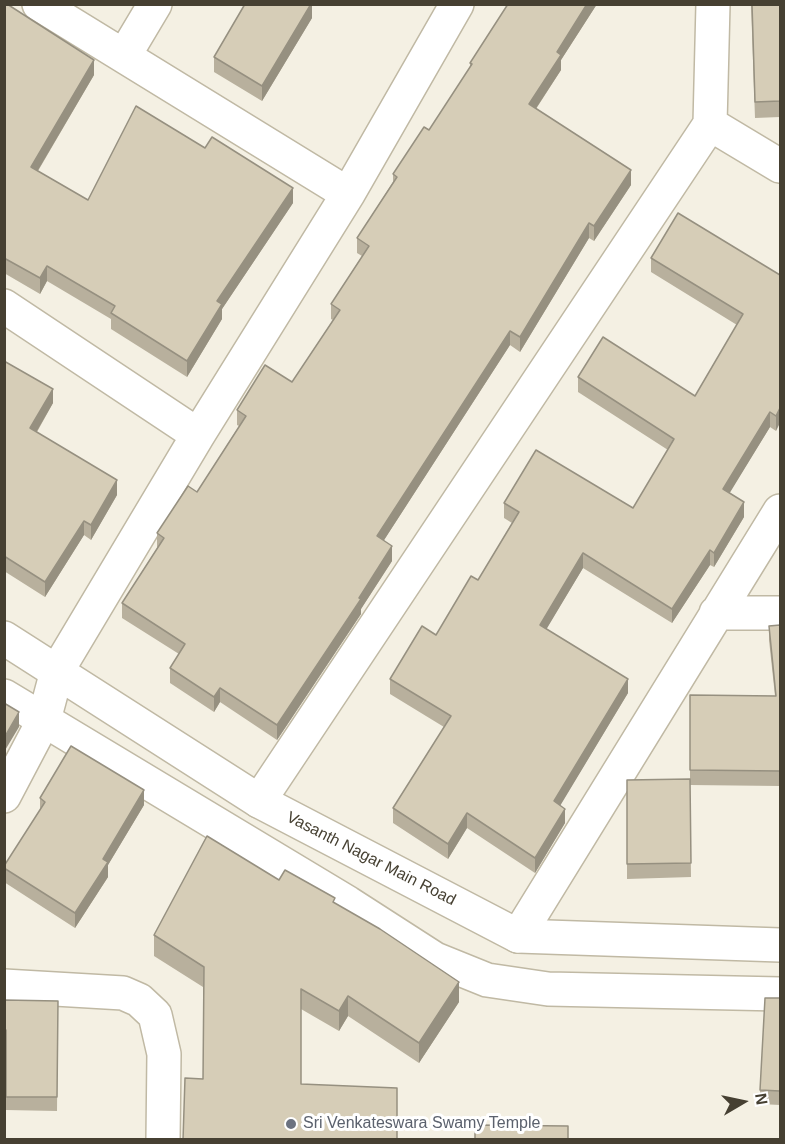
<!DOCTYPE html>
<style>
body{margin:0}
#map{position:relative;width:785px;height:1144px;overflow:hidden;background:#f4f0e3;font-family:Helvetica,sans-serif}
canvas{display:block}
.frame{position:absolute;inset:0;border:6px solid #464032;pointer-events:none}
.north{position:absolute;left:713px;top:1072px;width:60px;height:60px;-webkit-text-stroke:4px #fff;paint-order:stroke;rotate:81deg;font-size:16px;font-weight:700;line-height:24px;text-align:center;color:#464032}
.north::after{content:'';display:block;margin:auto;width:21px;height:27px;background:#464032;clip-path:polygon(50% 0,100% 100%,50% 72%,0 100%)}
</style>
<div id="map">
<canvas width="785" height="1144"></canvas>
<div class="frame"></div>
<div class="north">N</div>
</div>
<script>
const g = document.querySelector('canvas').getContext('2d');
g.lineJoin = 'round';
function toPath(rows) {
  const path = new Path2D();
  for (const r of rows) {
    path.moveTo(r[0], r[1]);
    for (let i = 2; i < r.length; i += 2) path.lineTo(r[i], r[i + 1]);
  }
  return path;
}
function trace(path, color, width, dash) {
  g.strokeStyle = color;
  g.lineWidth = width;
  g.lineCap = dash ? 'butt' : 'round';
  g.setLineDash(dash || []);
  g.stroke(path);
}
function fill(path, color) {
  g.fillStyle = color;
  g.fill(path, 'evenodd');
}
function label(font, color, halo, rows, align = 'center') {
  g.font = font + ' Helvetica,sans-serif';
  g.lineWidth = 6;
  g.setLineDash([]);
  g.textBaseline = 'middle';
  g.strokeStyle = halo;
  g.fillStyle = color;
  for (const [text, x, y, turn = 0] of rows) {
    g.save();
    g.translate(x, y);
    g.rotate((+turn || 0) * Math.PI / 180);
    g.textAlign = isNaN(turn) ? turn : align;
    if (halo) g.strokeText(text, 0, 0);
    g.fillText(text, 0, 0);
    g.restore();
  }
}
const minor = toPath([
 [39,4,348,194],
 [713,4,710,124,780,166],
 [124,56,155,4],
 [4,306,198,435],
 [716,613,780,613],
 [4,796,44,720,57,671,198,435,348,194,457,4],
 [259,801,710,124],
 [518,936,780,511],
 [4,986,123,993,139,1000,155,1015,164,1054,163,1140]
]);
const tertiary = toPath([
 [4,638,259,801,518,936,780,945],
 [4,696,348,903,435,959,487,980,548,989,780,994]
]);
const wall = toPath([
 [4,4,94,75,38,171,88,200,293,203,222,309,222,319,187,377,111,329,111,319,47,281,40,294,4,273],
 [312,4,312,18,262,101,214,72,214,57],
 [506,4,597,4,561,60,561,70,536,109,631,185,594,241,589,238,520,352,510,345,384,540,392,561,361,609,361,614,277,740,220,702,214,712,170,683,170,668,179,654,122,618,122,603,157,548,157,533,197,492,239,426,237,425,237,410,292,382,333,320,331,319,331,304,362,256,357,253,357,238,393,182,393,174,429,130,470,67,470,63,506,7],
 [751,4,780,4,780,117,755,118],
 [651,258,780,275,776,431,770,427,729,493,744,517,714,567,710,565,672,623,583,568,546,629,628,693,560,805,565,823,535,873,467,828,448,859,393,823,393,808,444,727,390,694,390,679,436,635,478,580,512,523,504,518,504,503,633,508,668,450,578,392,578,377,695,396,737,325,651,272],
 [4,361,53,403,37,432,117,495,91,540,84,535,45,597,4,571],
 [780,625,780,786,690,785,691,877,627,879,627,780,690,779,690,695,775,696,769,640,769,626],
 [40,798,144,805,108,865,108,877,75,928,4,882,4,866,40,810],
 [279,880,335,903,459,1002,419,1063,348,1016,339,1031,301,1009,203,1079,203,987,154,956,154,935],
 [780,998,780,1105,760,1104,760,1090],
 [4,1000,58,1001,57,1111,6,1110,6,1044,4,1044]
]);
const shadedWall = toPath([
 [311,4,312,4,312,18,262,101,262,86],
 [587,4,597,4,561,60,561,70,529,119,529,104,557,52],
 [94,60,94,75,31,182,31,167],
 [631,170,631,185,594,241,594,226],
 [293,188,293,203,222,309,222,319,187,377,187,361,217,301],
 [589,223,589,238,520,352,520,337],
 [47,266,47,281,40,294,40,278],
 [510,331,510,345,377,551,377,536],
 [53,389,53,403,30,443,30,428],
 [780,408,780,423,776,431,776,416],
 [770,412,770,427,723,504,723,489],
 [117,480,117,495,91,540,91,525],
 [744,502,744,517,714,567,714,553],
 [84,521,84,535,45,597,45,582],
 [392,546,392,561,361,609,361,614,277,740,277,725],
 [710,550,710,565,672,623,672,609],
 [583,553,583,568,540,640,540,625],
 [628,679,628,693,554,816,554,801],
 [220,688,220,702,214,712,214,697],
 [19,712,19,727,4,752,4,738],
 [144,790,144,805,108,865,108,877,75,928,75,913,103,859],
 [565,809,565,823,535,873,535,858],
 [467,813,467,828,448,859,448,844],
 [459,982,459,1002,419,1063,419,1043],
 [348,996,348,1016,339,1031,339,1011]
]);
const building = toPath([
 [4,4,7,4,94,60,31,167,88,200,136,106,205,148,212,137,293,188,217,301,222,304,187,361,111,313,115,306,47,266,40,278,4,258,4,4],
 [245,4,311,4,262,86,214,57,245,4],
 [508,4,587,4,557,52,561,55,529,104,631,170,594,226,589,223,520,337,510,331,377,536,392,546,359,598,361,599,277,725,220,688,214,697,170,668,185,644,122,603,164,538,157,533,188,486,197,492,246,416,237,410,265,365,292,382,340,310,331,304,369,246,357,238,397,177,393,174,424,127,429,130,472,64,470,63,508,4],
 [752,4,780,4,780,101,755,102,752,4],
 [678,213,780,275,780,408,776,416,770,412,723,489,744,502,714,553,710,550,672,609,583,553,540,625,628,679,554,801,565,809,535,858,467,813,448,844,393,808,451,716,390,679,422,626,436,635,471,576,478,580,519,512,504,503,536,450,633,508,674,439,578,377,603,337,695,396,743,314,651,258,678,213],
 [4,361,53,389,30,428,117,480,91,525,84,521,45,582,4,556,4,361],
 [780,625,780,771,690,770,690,695,776,696,769,626,780,625],
 [4,703,19,712,4,738,4,703],
 [71,746,144,790,103,859,108,862,75,913,4,868,4,866,45,802,40,798,71,746],
 [690,779,691,863,627,864,627,780,690,779],
 [207,836,279,880,285,870,335,898,333,902,380,929,459,982,419,1043,348,996,339,1011,301,989,301,1084,397,1088,397,1140,183,1140,185,1078,203,1079,204,967,154,935,207,836],
 [765,998,780,998,780,1091,760,1090,765,998],
 [4,1000,58,1001,57,1097,6,1097,6,1030,4,1030,4,1000],
 [475,1125,568,1126,568,1140,475,1140,475,1125]
]);
const markers = [
 [291,1124,6,"#6b7280"]
];
const streetNames = [
 ["Vasanth Nagar Main Road",371,859,27]
];
const worshipNames = [
 ["Sri Venkateswara Swamy Temple",303,1124]
];
trace(minor, '#c0b9a4', 36);
trace(tertiary, '#c0b9a4', 36);
trace(minor, '#fff', 33);
trace(tertiary, '#fff', 33);
fill(wall, '#b8b09d');
fill(shadedWall, '#969080');
fill(building, '#d6cdb7');
trace(building, '#969080', 1.5);
for (const [x, y, r, color] of markers) {
  const dot = new Path2D();
  dot.arc(x, y, r, 0, 2 * Math.PI);
  g.fillStyle = color;
  g.fill(dot);
  trace(dot, '#fff', 2);
}
label('16px', '#464032', '#fff', streetNames);
label('16px', '#5b616d', '#fff', worshipNames, 'left');
</script>
